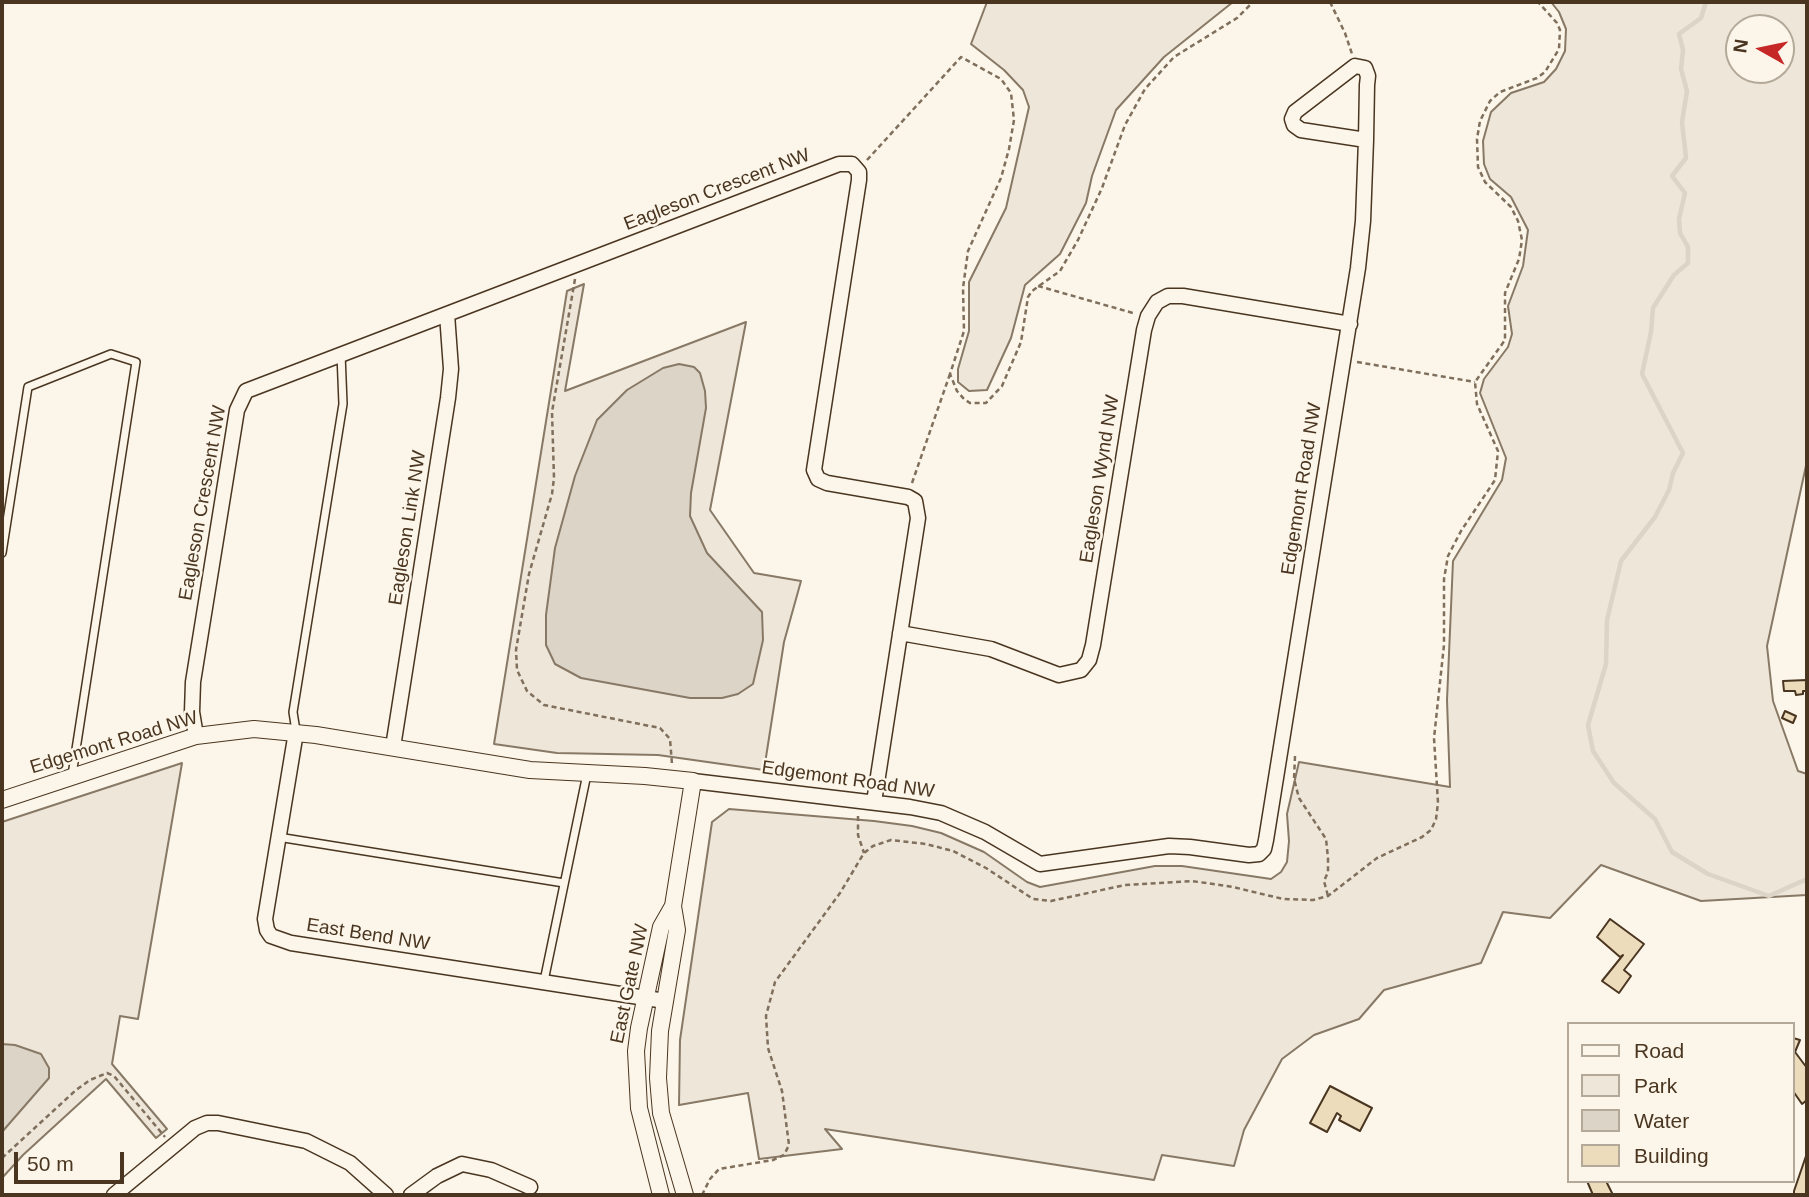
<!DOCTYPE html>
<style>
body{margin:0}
#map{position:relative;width:1809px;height:1197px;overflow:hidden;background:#fbf6e9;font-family:Arial,sans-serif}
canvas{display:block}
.frame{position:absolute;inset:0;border:4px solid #4a3520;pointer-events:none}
.legend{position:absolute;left:1567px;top:1022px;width:228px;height:161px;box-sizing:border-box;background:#fbf6e9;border:2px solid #b4a999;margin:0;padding:9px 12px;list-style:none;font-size:21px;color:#4a3520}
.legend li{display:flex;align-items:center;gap:14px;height:35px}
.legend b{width:35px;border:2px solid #b4a999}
.north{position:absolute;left:1725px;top:14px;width:70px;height:70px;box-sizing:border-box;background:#fbf6e9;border:2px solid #b4a999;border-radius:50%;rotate:279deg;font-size:19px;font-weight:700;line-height:28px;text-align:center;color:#4a3520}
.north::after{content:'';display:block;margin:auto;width:24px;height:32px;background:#c62828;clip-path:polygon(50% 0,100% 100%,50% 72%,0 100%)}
.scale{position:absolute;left:14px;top:1152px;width:110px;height:32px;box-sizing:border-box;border:4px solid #4a3520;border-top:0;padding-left:9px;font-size:21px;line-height:24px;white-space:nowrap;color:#4a3520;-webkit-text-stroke:5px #fbf6e9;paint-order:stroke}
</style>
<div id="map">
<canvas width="1809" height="1197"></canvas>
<div class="frame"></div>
<ul class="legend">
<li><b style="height:9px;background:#fbf6e9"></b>Road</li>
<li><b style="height:19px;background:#ede6d9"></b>Park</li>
<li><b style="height:19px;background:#dcd4c6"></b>Water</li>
<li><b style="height:19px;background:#ecdcbc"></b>Building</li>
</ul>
<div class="north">N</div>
<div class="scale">50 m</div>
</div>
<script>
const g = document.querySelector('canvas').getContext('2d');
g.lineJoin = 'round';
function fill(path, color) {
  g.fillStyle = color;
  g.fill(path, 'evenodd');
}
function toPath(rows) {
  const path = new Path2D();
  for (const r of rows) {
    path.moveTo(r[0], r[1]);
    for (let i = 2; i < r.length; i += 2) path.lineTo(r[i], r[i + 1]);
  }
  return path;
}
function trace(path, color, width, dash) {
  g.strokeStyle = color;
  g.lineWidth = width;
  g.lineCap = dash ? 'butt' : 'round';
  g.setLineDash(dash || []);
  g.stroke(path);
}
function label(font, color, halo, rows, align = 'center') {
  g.font = font + ' Arial,sans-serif';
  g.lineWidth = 5;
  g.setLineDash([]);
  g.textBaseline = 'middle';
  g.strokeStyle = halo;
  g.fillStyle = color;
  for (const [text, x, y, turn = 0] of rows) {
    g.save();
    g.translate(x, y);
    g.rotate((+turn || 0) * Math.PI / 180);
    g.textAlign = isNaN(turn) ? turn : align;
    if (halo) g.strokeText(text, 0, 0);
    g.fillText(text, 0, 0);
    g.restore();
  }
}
const green = toPath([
 [987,2,1233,2,1164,57,1116,110,1092,176,1086,203,1060,254,1025,285,1011,338,987,390,969,391,958,382,958,369,969,331,969,282,1006,208,1029,107,1023,90,1004,70,971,44,987,2],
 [1551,2,1807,2,1807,461,1767,646,1773,701,1798,771,1807,774,1807,895,1701,901,1601,865,1550,918,1503,912,1481,963,1384,990,1359,1019,1314,1035,1282,1059,1244,1130,1234,1166,1162,1155,1154,1180,825,1129,842,1149,759,1159,748,1093,679,1105,680,1040,712,822,729,809,874,821,912,826,941,833,984,852,1027,882,1040,887,1155,866,1182,866,1271,879,1281,872,1287,862,1289,841,1287,814,1299,762,1450,787,1447,700,1453,561,1502,480,1506,458,1480,393,1484,379,1508,347,1512,334,1508,306,1523,266,1528,230,1511,197,1490,179,1484,164,1483,141,1491,112,1511,93,1544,82,1556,69,1565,51,1566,29,1559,12,1551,2],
 [1781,28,1781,70,1739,70,1739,28,1781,28],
 [584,284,565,391,746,322,710,510,754,573,801,581,784,642,764,770,658,755,557,753,494,744,567,291,584,284],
 [182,763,138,1019,120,1016,112,1064,167,1129,156,1138,106,1079,23,1155,2,1178,2,822,182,763]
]);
const water = toPath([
 [679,364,694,367,700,373,705,391,706,408,691,493,690,516,707,553,762,612,763,640,753,684,738,694,722,698,690,698,581,678,555,664,546,645,546,615,555,548,575,476,597,420,627,390,663,368,679,364],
 [2,1044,15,1045,41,1054,49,1068,49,1078,2,1132,2,1044]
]);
const stream = toPath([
 [1706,2,1701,18,1679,34,1683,50,1681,69,1687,91,1682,122,1686,158,1672,176,1685,193,1679,219,1680,233,1688,247,1688,263,1674,275,1653,308,1651,332,1642,374,1683,453,1673,473,1669,490,1655,517,1621,561,1607,620,1606,664,1588,725,1593,751,1614,783,1655,819,1672,852,1708,874,1769,896,1807,879]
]);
const building = toPath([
 [1807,680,1807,691,1803,691,1803,694,1796,695,1795,691,1784,691,1783,681,1807,680],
 [1785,711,1796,716,1793,723,1782,718,1785,711],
 [1610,919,1644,944,1624,970,1631,976,1619,993,1602,981,1623,955,1620,957,1597,937,1610,919],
 [1793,1038,1800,1040,1795,1052,1807,1068,1807,1100,1802,1104,1793,1091,1793,1038],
 [1330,1086,1372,1108,1360,1131,1339,1120,1341,1116,1337,1113,1327,1132,1310,1123,1330,1086],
 [1806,1156,1807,1195,1794,1195,1794,1191,1806,1156],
 [1587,1181,1606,1181,1613,1195,1593,1195,1587,1181]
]);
const path = toPath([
 [1330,2,1345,33,1352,54],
 [867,160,961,57,1001,79,1011,93,1014,120,1009,149,1001,178,968,251,963,288,964,331,950,374,957,391,964,399,970,403,986,403,1002,386,1021,342,1028,297,1032,291,1060,271,1078,240,1102,188,1125,125,1145,89,1174,57,1237,18,1253,2],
 [575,279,552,412,554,478,552,494,529,574,516,650,517,670,527,691,544,705,660,728,670,739,672,764],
 [1038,286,1133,313],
 [1357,362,1475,382],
 [912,483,950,374],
 [1295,756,1294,779,1299,798,1326,839,1328,858,1328,872,1324,881,1328,896],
 [858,816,858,835,864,853],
 [2,1158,76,1090,90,1080,107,1073,114,1076,165,1137],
 [702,1195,710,1179,719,1169,773,1160,784,1155,789,1145,782,1091,768,1048,766,1016,775,982,840,893,864,853,873,846,891,840,926,844,953,851,986,868,1033,899,1051,901,1125,885,1192,881,1233,887,1283,899,1313,900,1328,896,1377,858,1422,837,1431,830,1436,819,1438,803,1434,738,1444,645,1444,579,1448,556,1461,531,1495,480,1498,451,1477,404,1475,382,1505,340,1505,293,1519,259,1522,240,1518,221,1511,207,1485,182,1478,167,1477,139,1480,121,1490,101,1500,92,1537,78,1545,72,1559,49,1560,30,1557,23,1538,2]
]);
const service = toPath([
 [2,553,28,387,111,354,136,362,72,775],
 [296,731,293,712,343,404,341,354],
 [278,837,564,883],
 [544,981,587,774]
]);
const minor = toPath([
 [900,633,991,649,1059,675,1081,670,1089,660,1093,645,1144,330,1148,316,1157,302,1168,296,1183,296,1350,324],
 [296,732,265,919,267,930,271,936,291,943,665,1001],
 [196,736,192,712,193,682,237,410,246,391,839,164,852,164,859,172,859,180,814,470,818,479,827,483,908,497,915,501,918,518,874,802],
 [393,747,448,398,451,369,447,314],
 [693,781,910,807,941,813,985,832,1040,864,1169,846,1190,847,1249,855,1259,854,1264,849,1266,840,1358,268,1363,221,1366,140,1367,85,1368,76,1365,68,1355,66,1295,112,1292,119,1294,125,1301,130,1366,140],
 [114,1195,195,1128,207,1123,218,1123,306,1141,350,1163,386,1195],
 [411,1195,437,1176,462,1164,491,1170,530,1187]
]);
const tertiary = toPath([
 [2,800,196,736,254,729,316,735,530,770,645,776,693,781,673,906,661,927,639,1028,636,1051,639,1108,661,1195],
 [673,906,677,930,660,1031,658,1078,661,1113,685,1195]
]);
const streetNames = [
 ["Eagleson Crescent NW",717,190,-21],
 ["Eagleson Wynd NW",1100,479,-81],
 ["Edgemont Road NW",1302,489,-81],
 ["Eagleson Crescent NW",203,503,-80],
 ["Eagleson Link NW",408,528,-81],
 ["Edgemont Road NW",114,743,-17],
 ["Edgemont Road NW",848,780,8],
 ["East Bend NW",368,935,9],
 ["East Gate NW",630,984,-78]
];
fill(green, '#ede6d9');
trace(green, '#887966', 2);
fill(water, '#dcd4c6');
trace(water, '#887966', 2);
trace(stream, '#dcd4c6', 4.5);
fill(building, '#ecdcbc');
trace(building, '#4a3520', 2);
trace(service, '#4a3520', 10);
trace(minor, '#4a3520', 17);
trace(tertiary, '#4a3520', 18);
trace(path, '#7f6f5c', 2.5, [5, 3.5]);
trace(service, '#fbf6e9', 7);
trace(minor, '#fbf6e9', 14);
trace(tertiary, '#fbf6e9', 16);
label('19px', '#4a3520', '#fbf6e9', streetNames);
</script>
